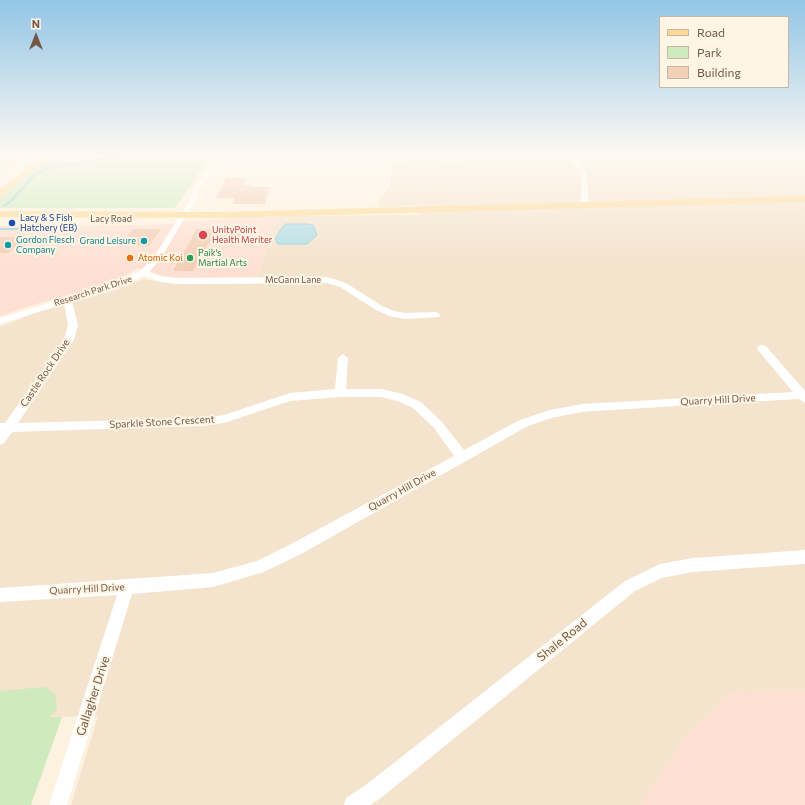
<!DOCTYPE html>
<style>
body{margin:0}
#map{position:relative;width:805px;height:805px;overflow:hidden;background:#fdf2df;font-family:Commissioner,sans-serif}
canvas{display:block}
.legend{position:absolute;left:659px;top:16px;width:130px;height:72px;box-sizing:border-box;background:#fff5e5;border:1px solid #c7b6a5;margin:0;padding:5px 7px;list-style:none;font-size:12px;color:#735746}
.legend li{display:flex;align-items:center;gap:8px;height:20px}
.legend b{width:20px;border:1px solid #c7b6a5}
.north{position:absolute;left:16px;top:16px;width:40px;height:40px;-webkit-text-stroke:3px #fff5e5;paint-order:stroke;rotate:0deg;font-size:11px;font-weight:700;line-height:16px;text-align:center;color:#735746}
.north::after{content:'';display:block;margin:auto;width:14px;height:18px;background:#735746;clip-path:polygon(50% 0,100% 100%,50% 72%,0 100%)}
</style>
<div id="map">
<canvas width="805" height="805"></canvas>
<ul class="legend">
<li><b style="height:5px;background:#fed994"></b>Road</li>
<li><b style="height:11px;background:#cfeabd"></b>Park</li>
<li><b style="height:11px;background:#f3cfb6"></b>Building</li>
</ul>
<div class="north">N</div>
</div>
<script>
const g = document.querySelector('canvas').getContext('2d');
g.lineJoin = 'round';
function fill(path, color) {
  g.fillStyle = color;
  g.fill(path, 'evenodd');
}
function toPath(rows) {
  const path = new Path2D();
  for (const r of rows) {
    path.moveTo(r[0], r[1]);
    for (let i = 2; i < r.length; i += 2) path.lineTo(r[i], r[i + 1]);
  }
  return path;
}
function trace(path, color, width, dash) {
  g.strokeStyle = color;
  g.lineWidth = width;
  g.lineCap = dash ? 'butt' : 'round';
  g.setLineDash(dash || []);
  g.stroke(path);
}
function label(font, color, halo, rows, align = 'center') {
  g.font = font + ' Commissioner,sans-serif';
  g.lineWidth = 4;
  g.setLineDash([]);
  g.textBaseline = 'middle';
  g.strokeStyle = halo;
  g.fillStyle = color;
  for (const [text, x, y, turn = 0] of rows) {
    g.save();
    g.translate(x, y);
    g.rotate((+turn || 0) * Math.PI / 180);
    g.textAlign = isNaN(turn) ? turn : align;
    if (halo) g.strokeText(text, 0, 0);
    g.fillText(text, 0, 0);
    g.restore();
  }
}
const residential = toPath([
 [0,155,26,155,3,171,0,171],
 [405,155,787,155,789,156,758,156,765,163,805,162,805,689,731,693,684,738,641,805,71,805,98,716,0,718,0,327,40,311,116,290,144,279,166,283,178,284,254,284,279,216,420,215,418,206,379,207,379,200,390,187,393,163,405,163]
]);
const commercial = toPath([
 [279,216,256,277,179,278,163,276,138,268,122,277,94,288,29,306,0,316,0,226,155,225,231,218],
 [805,689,805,805,641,805,684,738,731,693]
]);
const green = toPath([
 [52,155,212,155,175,208,0,208,0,197],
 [787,155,805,155,805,162,765,163,757,156,788,156],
 [44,687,55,694,57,710,49,717,62,717,31,805,0,805,0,691]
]);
const water = toPath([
 [287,224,308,224,313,225,317,235,307,244,278,244,275,239,283,226,287,224]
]);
const stream = toPath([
 [4,206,11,201,31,178,44,169,125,155],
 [0,229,33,229]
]);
const building = toPath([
 [226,178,247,178,244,185,251,185,250,187,270,187,265,204,232,204,235,198,216,198],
 [133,229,161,229,149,246,133,245,139,237,127,237],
 [197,229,244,230,239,239,211,239,193,271,173,271],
 [0,237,24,237,9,253,0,253]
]);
const minor = toPath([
 [216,155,222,155,199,190,198,196,159,261,149,272,163,277,177,278,327,277,346,283,382,306,394,311,405,313,436,312,441,315,439,317,405,319,389,316,376,310,340,287,327,283,177,284,162,282,144,276,120,287,72,302,78,325,74,340,18,423,202,418,224,415,290,393,335,389,338,358,343,354,348,358,346,389,381,389,403,394,421,402,442,422,464,450,520,420,550,410,582,404,793,392,758,350,757,348,758,346,762,345,766,346,805,391,805,403,799,399,610,410,582,412,551,418,528,426,303,553,264,572,213,587,132,594,67,805,49,805,117,595,0,602,0,588,213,573,257,561,293,543,454,456,434,428,413,408,397,401,381,397,340,397,290,401,224,423,202,426,12,432,4,443,0,445,0,423,5,423,64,340,68,325,64,304,0,324,0,318,114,283,140,271,152,260,192,196,193,190,216,155],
 [589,155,608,155,605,157,575,159,581,165,586,173,588,187,588,205,584,207,580,205,582,187,580,173,576,167,568,160,473,160,445,163,442,161,445,159,473,156,570,156,589,155],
 [805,550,805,564,693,572,662,578,635,591,381,798,370,805,344,805,346,798,367,784,625,581,660,564,693,558,805,550]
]);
const major = toPath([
 [43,155,51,155,3,195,0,196,0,189,43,155],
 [805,196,805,202,222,218,0,217,0,211,222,212,805,196]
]);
const markers = [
 [12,223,4,"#1a4fb4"],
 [203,235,5,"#e0444e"],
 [144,241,4,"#0f9aa8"],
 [8,245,4,"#0f9aa8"],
 [130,258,4,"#e8710a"],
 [190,258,4,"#2e9e5b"]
];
const farTransitnames = [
 ["Lacy & S Fish",20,218],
 ["Hatchery (EB)",20,228]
];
const farStreetnames = [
 ["Lacy Road",111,219],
 ["McGann Lane",293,280],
 ["Research Park Drive",93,291,-18]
];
const farHealthnames = [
 ["UnityPoint",212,230],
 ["Health Meriter",212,240]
];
const farCulturenames = [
 ["Gordon Flesch",16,240],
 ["Company",16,250],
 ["Grand Leisure",136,241,"right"]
];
const farLeisurenames = [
 ["Paik's",198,253],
 ["Martial Arts",198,263]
];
const farFoodnames = [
 ["Atomic Koi",138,258]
];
const streetNames = [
 ["Castle Rock Drive",45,373,-56],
 ["Quarry Hill Drive",718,400,-3],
 ["Sparkle Stone Crescent",162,422,-3],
 ["Quarry Hill Drive",402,490,-29],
 ["Quarry Hill Drive",87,589,-3]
];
const nearStreetnames = [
 ["Shale Road",562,640,-39],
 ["Gallagher Drive",93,696,-72]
];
fill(residential, '#f4e3cd');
fill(commercial, '#fee0d2');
fill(green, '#cfeabd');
fill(water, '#b3dee6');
trace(water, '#99cdd8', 1);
trace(stream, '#99cdd8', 2);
fill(building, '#f3cfb6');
fill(minor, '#fff');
fill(major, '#fed994');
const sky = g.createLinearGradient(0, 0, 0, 267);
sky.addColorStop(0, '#93c5e7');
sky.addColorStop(0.58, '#fef9f1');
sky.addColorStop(1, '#fef9f100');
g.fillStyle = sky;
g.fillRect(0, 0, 805, 267);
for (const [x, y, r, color] of markers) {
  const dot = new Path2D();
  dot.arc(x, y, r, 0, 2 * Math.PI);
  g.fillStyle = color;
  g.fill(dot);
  trace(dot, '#fff5e5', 1.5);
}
label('9px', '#164399', '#fff5e5', farTransitnames, 'left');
label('9px', '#735746', '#fff5e5', farStreetnames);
label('9px', '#be3a42', '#fff5e5', farHealthnames, 'left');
label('9px', '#0d838f', '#fff5e5', farCulturenames, 'left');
label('9px', '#27864d', '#fff5e5', farLeisurenames, 'left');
label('9px', '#c56008', '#fff5e5', farFoodnames, 'left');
label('10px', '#735746', '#fff5e5', streetNames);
label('12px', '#735746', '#fff5e5', nearStreetnames);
</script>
